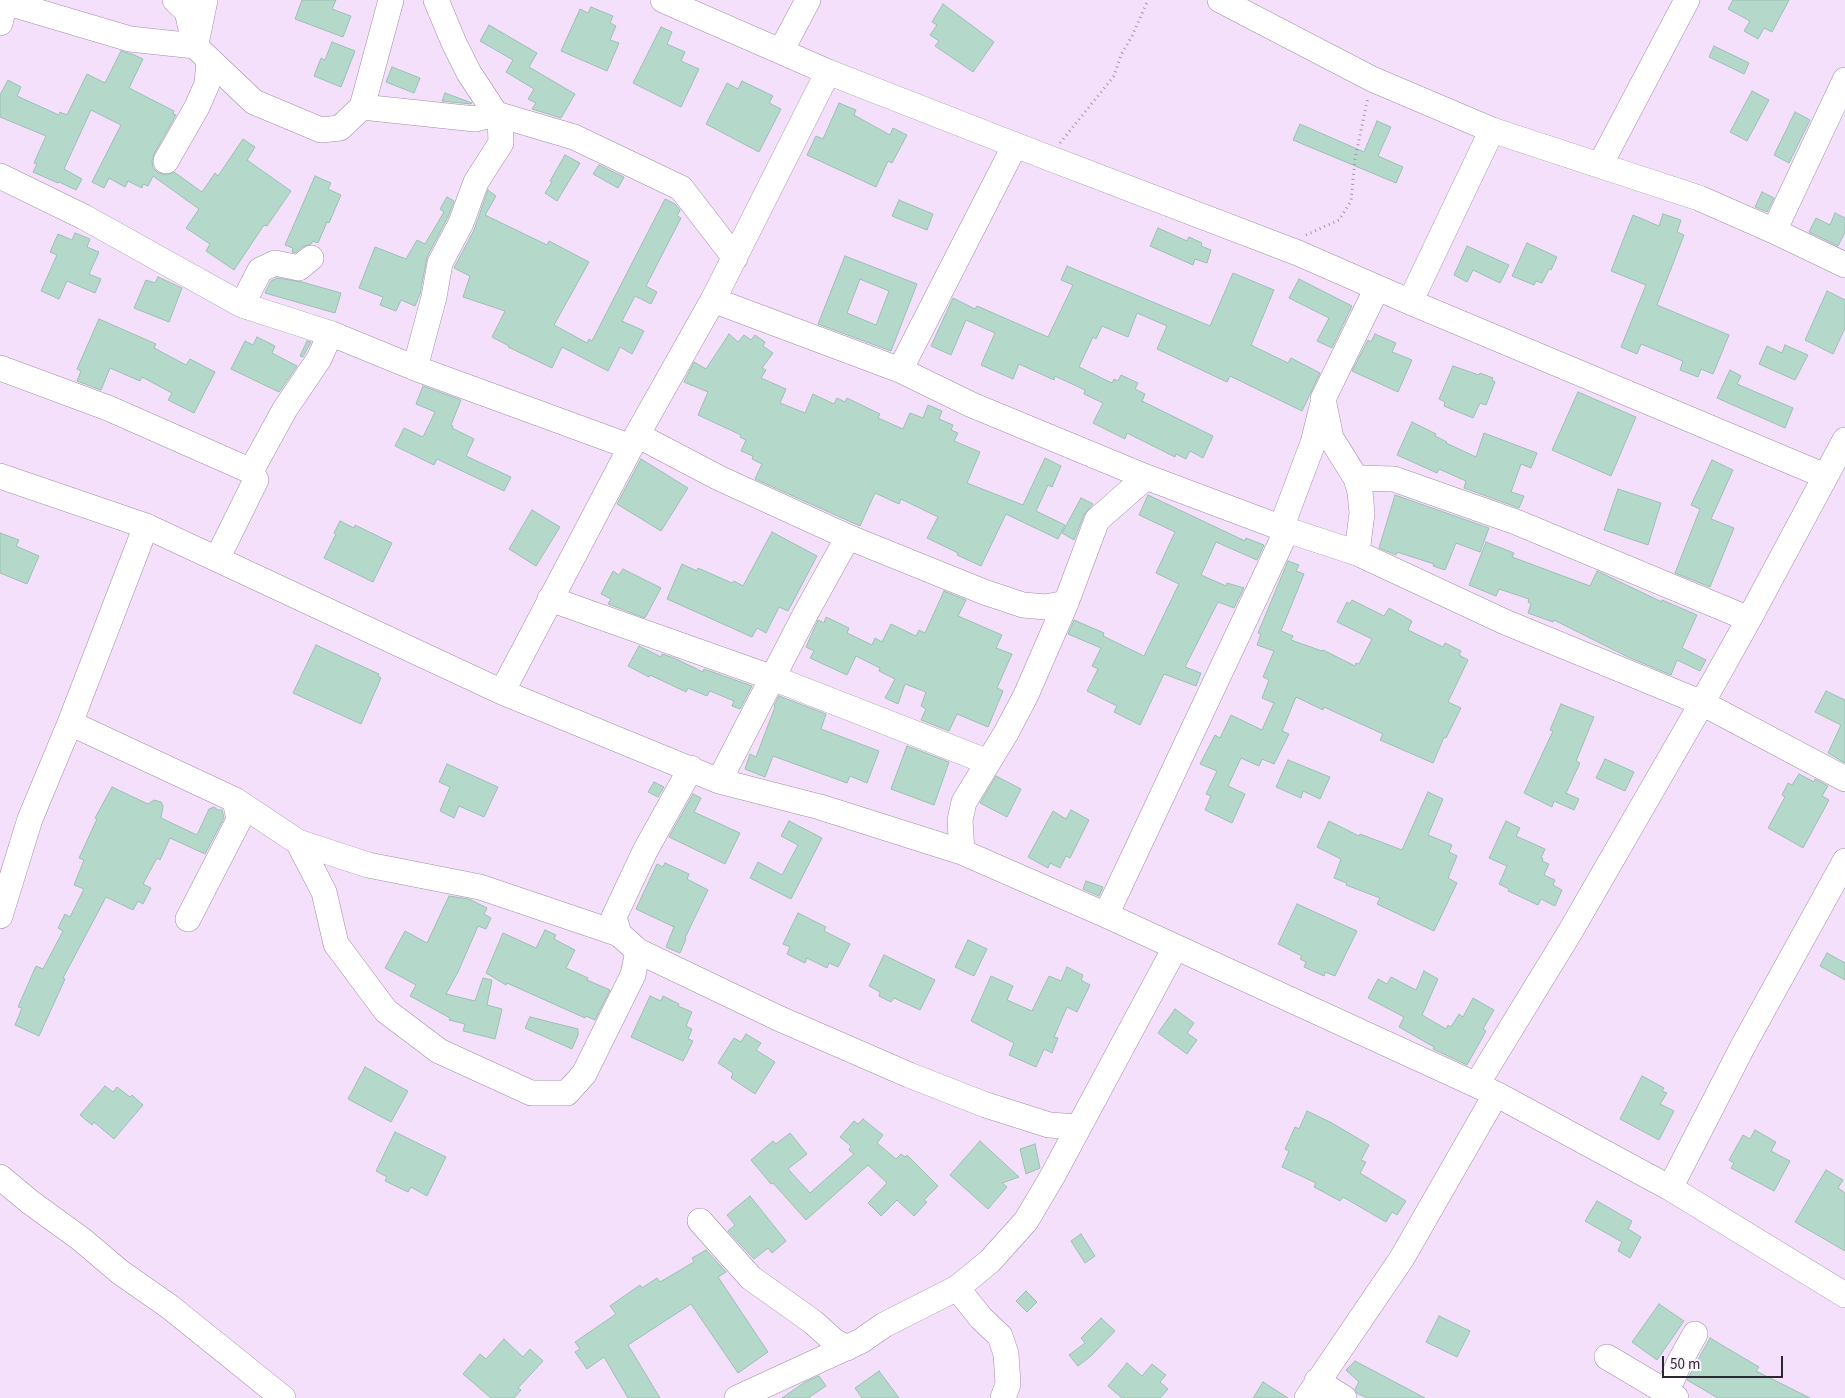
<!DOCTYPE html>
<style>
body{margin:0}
#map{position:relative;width:1845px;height:1398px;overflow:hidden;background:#f5e0fc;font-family:"Source Sans 3",sans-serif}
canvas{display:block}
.scale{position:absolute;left:1662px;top:1356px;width:121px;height:22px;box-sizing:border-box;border:2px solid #2e2631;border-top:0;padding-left:6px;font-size:15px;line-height:18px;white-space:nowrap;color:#2e2631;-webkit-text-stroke:4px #fbf3fe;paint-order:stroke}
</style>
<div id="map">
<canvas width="1845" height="1398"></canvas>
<div class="scale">50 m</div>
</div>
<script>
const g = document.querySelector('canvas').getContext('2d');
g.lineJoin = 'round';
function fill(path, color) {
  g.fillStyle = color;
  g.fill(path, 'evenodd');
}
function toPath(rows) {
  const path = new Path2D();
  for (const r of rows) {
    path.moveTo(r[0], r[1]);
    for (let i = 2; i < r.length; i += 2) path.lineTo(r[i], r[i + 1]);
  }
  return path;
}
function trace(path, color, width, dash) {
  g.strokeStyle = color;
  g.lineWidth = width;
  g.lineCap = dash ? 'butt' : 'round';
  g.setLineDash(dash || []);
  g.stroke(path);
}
const building = toPath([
 [302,0,336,0,332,9,351,16,343,37,295,19,302,0],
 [1733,0,1789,0,1772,32,1764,28,1758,39,1744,31,1750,21,1728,9,1733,0],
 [943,4,994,42,973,72,935,46,939,41,930,35,937,25,932,22,943,4],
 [591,7,613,16,610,23,616,26,610,40,619,43,607,71,561,51,580,9,588,13,591,7],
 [489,25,537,53,529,67,575,94,561,118,532,109,536,103,528,99,534,89,506,72,513,60,480,41,489,25],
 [661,27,672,32,667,44,685,52,681,61,699,69,681,107,633,83,661,27],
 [332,42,355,51,341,87,314,76,321,58,325,60,332,42],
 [1714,46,1749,63,1744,74,1709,57,1714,46],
 [121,51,132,54,143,59,129,88,174,111,173,114,176,115,154,154,152,161,153,168,158,173,167,175,174,172,202,192,215,173,218,176,243,139,255,147,247,160,291,191,267,226,264,225,234,270,206,251,210,244,186,228,199,209,153,176,148,186,143,184,142,188,128,181,125,187,109,178,104,188,92,182,121,125,91,110,64,169,82,179,76,190,59,182,58,183,33,172,37,164,34,163,46,136,0,117,0,95,8,80,21,87,17,96,59,115,60,112,67,115,87,74,105,83,121,51],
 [392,67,420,78,414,93,386,82,392,67],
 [742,81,773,96,769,103,781,109,759,152,706,124,727,83,738,89,742,81],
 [1752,91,1769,100,1747,141,1730,132,1752,91],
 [445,93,472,103,471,104,442,101,445,93],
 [839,103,856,110,854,115,890,135,893,128,907,135,892,163,888,161,876,187,807,155,816,136,823,139,839,103],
 [1795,112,1810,120,1789,163,1774,155,1795,112],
 [1377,121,1391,127,1378,156,1403,167,1396,183,1293,140,1300,124,1364,152,1377,121],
 [565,155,580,163,557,201,545,193,552,182,550,181,565,155],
 [599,165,624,177,618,188,593,174,599,165],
 [315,176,331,183,328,189,341,195,329,223,327,222,318,243,313,241,311,244,302,247,295,253,292,252,293,248,285,245,315,176],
 [488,190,496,196,485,215,547,245,549,241,589,262,554,325,587,343,589,339,592,341,665,199,675,204,680,210,677,216,681,218,646,286,657,292,651,304,635,296,622,321,644,331,632,354,620,347,608,371,562,347,552,368,508,347,509,346,492,337,505,311,463,297,470,276,454,268,474,230,488,190],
 [1762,192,1774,198,1767,212,1755,207,1762,192],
 [447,197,454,201,448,217,427,257,420,294,415,306,401,300,396,311,380,305,383,297,359,288,375,247,406,259,417,240,425,244,444,212,440,209,447,197],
 [899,200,933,214,927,230,892,216,899,200],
 [1835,213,1845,218,1845,232,1838,246,1809,232,1816,218,1830,225,1835,213],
 [1663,214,1681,220,1677,232,1684,235,1657,305,1729,335,1713,374,1701,369,1698,377,1680,370,1683,361,1641,344,1637,354,1621,347,1646,285,1611,271,1633,215,1659,226,1663,214],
 [1158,228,1187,241,1189,237,1202,243,1201,246,1211,250,1207,263,1195,259,1193,265,1150,246,1158,228],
 [75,233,90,239,87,247,99,252,89,274,101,279,95,293,67,281,59,299,41,291,57,255,50,252,58,234,72,240,75,233],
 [1527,243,1557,257,1551,270,1549,269,1542,283,1536,281,1534,285,1512,276,1527,243],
 [1467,246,1509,265,1500,283,1473,270,1467,282,1454,275,1467,246],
 [845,256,917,284,891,351,818,324,845,256],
 [860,279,889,291,876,325,847,313,860,279],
 [1067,266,1210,326,1233,273,1274,290,1251,345,1288,363,1291,358,1320,373,1302,411,1230,376,1227,382,1157,349,1167,326,1137,313,1128,337,1102,326,1096,339,1093,337,1079,367,1112,383,1114,379,1118,381,1121,375,1138,383,1135,389,1145,394,1142,401,1213,436,1203,458,1190,451,1186,459,1176,454,1175,457,1127,433,1125,439,1093,423,1103,403,1084,394,1085,390,1055,376,1054,380,1019,364,1013,379,981,365,995,333,966,320,951,355,931,346,953,298,975,309,977,306,1048,337,1073,285,1061,280,1067,266],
 [158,277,182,288,169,322,134,308,146,280,155,283,158,277],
 [277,278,302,282,341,293,335,313,265,293,271,281,277,278],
 [1299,279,1352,306,1332,348,1317,341,1329,318,1289,298,1299,279],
 [1827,291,1845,300,1845,328,1833,354,1805,340,1827,291],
 [99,319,156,344,154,348,186,365,190,359,215,372,194,413,168,400,172,393,142,377,140,381,110,368,101,390,77,381,81,371,77,369,99,319],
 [729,334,738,342,744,335,751,340,755,335,765,342,763,346,773,353,762,368,766,370,761,378,786,389,780,403,805,413,813,394,834,404,837,398,845,402,847,398,880,414,878,418,903,429,910,413,923,418,928,405,942,411,939,419,953,425,951,430,958,433,954,441,980,452,967,483,1023,505,1045,458,1061,466,1052,487,1048,485,1036,511,1065,525,1058,539,1006,514,981,566,957,555,958,553,927,538,938,517,901,499,899,504,875,493,860,526,755,479,762,464,752,459,753,456,741,451,746,440,740,437,741,435,698,415,708,392,684,382,694,362,706,369,729,334],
 [1375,334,1396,343,1392,352,1412,360,1398,392,1352,371,1368,340,1371,342,1375,334],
 [257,337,275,346,272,353,297,366,279,392,231,369,245,341,253,345,257,337],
 [307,341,311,342,303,357,300,356,307,341],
 [1785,345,1808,355,1795,380,1759,364,1767,346,1782,353,1785,345],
 [1453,366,1479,375,1480,373,1493,378,1492,380,1495,382,1486,405,1480,403,1473,418,1444,406,1445,402,1439,399,1453,366],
 [1730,370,1741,376,1737,384,1793,408,1785,428,1717,398,1730,370],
 [423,386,461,400,451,425,453,426,452,428,474,439,466,456,511,477,504,491,437,459,434,465,395,446,404,428,423,437,435,412,416,404,423,386],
 [1578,392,1636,417,1611,476,1552,450,1578,392],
 [1412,422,1436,434,1435,436,1447,442,1446,443,1476,457,1484,433,1537,453,1531,468,1521,464,1511,492,1524,496,1519,508,1464,488,1466,481,1439,469,1437,473,1397,455,1412,422],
 [641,459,688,488,661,531,617,504,641,459],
 [1712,460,1733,470,1711,519,1734,528,1710,587,1675,573,1700,509,1691,505,1712,460],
 [1618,489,1661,503,1648,545,1604,530,1618,489],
 [1148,495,1245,541,1246,538,1264,545,1257,560,1216,542,1201,575,1226,586,1227,583,1244,588,1234,608,1218,602,1185,667,1201,673,1196,686,1164,674,1140,725,1114,712,1117,706,1087,691,1098,669,1092,666,1101,648,1068,634,1074,620,1104,633,1103,636,1144,656,1179,584,1156,573,1175,532,1139,515,1148,495],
 [1395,495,1489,528,1480,552,1456,543,1445,570,1433,566,1434,564,1397,552,1396,555,1379,548,1395,495],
 [1081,498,1093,504,1084,515,1074,540,1062,533,1081,498],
 [532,510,560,527,536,566,509,549,532,510],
 [340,521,354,528,355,525,392,543,373,582,324,558,336,534,334,533,340,521],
 [772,532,817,556,788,611,779,607,766,633,757,628,752,637,667,599,682,564,697,571,698,568,732,583,734,581,743,586,772,532],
 [0,533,19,540,16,546,39,556,27,584,0,573,0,533],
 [1486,542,1514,553,1512,557,1590,586,1597,571,1662,602,1662,600,1697,615,1682,648,1706,660,1700,671,1677,660,1671,675,1628,657,1554,620,1553,622,1528,613,1531,604,1528,602,1529,599,1499,589,1496,596,1469,585,1486,542],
 [1288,561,1299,565,1296,571,1304,574,1281,631,1293,636,1291,640,1322,651,1323,650,1355,666,1356,663,1359,664,1372,639,1337,622,1347,602,1350,604,1352,600,1384,616,1389,608,1412,621,1408,630,1443,647,1445,643,1461,651,1459,655,1468,660,1448,702,1461,708,1446,738,1444,737,1433,763,1380,740,1383,734,1324,707,1323,710,1296,697,1282,731,1289,734,1274,764,1262,759,1259,766,1241,758,1228,786,1245,794,1232,823,1205,810,1211,796,1206,794,1217,771,1200,764,1215,735,1220,738,1231,715,1262,730,1274,703,1262,698,1269,680,1263,677,1274,651,1257,645,1261,634,1258,633,1288,561],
 [623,569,661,588,645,618,608,604,611,599,601,594,613,571,619,575,623,569],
 [944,591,966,600,958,616,1002,635,996,648,1012,654,997,688,1003,691,988,727,957,714,949,731,921,720,926,709,921,706,926,692,905,684,898,704,885,698,895,679,879,671,880,668,856,656,847,675,810,658,814,651,806,647,818,620,824,623,826,617,849,628,847,633,872,645,875,638,882,642,891,624,916,636,919,630,925,633,944,591],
 [316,645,379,674,378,676,381,678,361,724,293,693,316,645],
 [639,646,661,657,662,654,674,658,703,672,704,669,752,686,740,709,732,706,734,701,710,691,707,696,688,688,686,692,650,675,649,677,628,666,639,646],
 [1826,691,1845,700,1845,763,1828,753,1841,725,1815,712,1826,691],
 [779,696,826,714,821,729,879,751,867,783,850,776,847,783,773,756,765,777,745,769,750,754,756,757,775,707,774,706,779,696],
 [1561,704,1594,717,1576,761,1580,763,1566,793,1579,799,1574,810,1554,801,1552,807,1524,793,1553,731,1550,730,1561,704],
 [907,746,949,762,934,805,891,789,907,746],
 [1605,759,1634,772,1625,791,1596,778,1605,759],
 [1288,760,1330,777,1320,799,1303,791,1301,798,1276,787,1288,760],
 [447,764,498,787,484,817,459,806,454,818,440,811,450,787,439,782,447,764],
 [1799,774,1814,782,1815,779,1828,786,1822,796,1829,800,1803,848,1768,828,1785,797,1782,795,1788,783,1792,785,1799,774],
 [996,776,1021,789,1007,817,980,803,996,776],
 [654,782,664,787,658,797,648,792,654,782],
 [112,787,148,804,154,800,161,802,163,806,161,818,197,835,209,809,214,807,218,810,222,810,224,818,205,854,170,838,160,860,157,858,143,884,151,888,143,904,138,901,133,910,106,897,63,978,65,979,39,1036,15,1025,22,1008,18,1007,36,966,43,969,63,931,58,928,65,914,70,917,84,889,74,885,84,860,79,858,97,819,95,818,112,787],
 [1428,792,1443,799,1428,835,1452,845,1449,852,1457,856,1448,878,1457,883,1434,931,1377,904,1380,898,1346,885,1347,883,1334,878,1341,859,1317,847,1329,821,1359,836,1360,834,1402,850,1428,792],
 [693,794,701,798,694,812,740,833,725,864,669,837,693,794],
 [1071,810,1089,820,1070,858,1066,856,1060,868,1050,863,1048,868,1028,857,1053,811,1066,819,1071,810],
 [789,821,822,838,791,899,750,878,758,862,782,875,798,845,781,836,789,821],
 [1506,821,1520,828,1516,836,1545,849,1541,858,1543,859,1542,861,1549,864,1544,875,1555,880,1553,885,1562,890,1555,906,1541,899,1538,905,1508,891,1509,889,1499,884,1507,866,1489,858,1506,821],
 [665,863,689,874,687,879,708,890,685,938,686,939,680,953,666,947,674,927,636,909,657,864,663,867,665,863],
 [1086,881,1103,887,1099,896,1083,889,1086,881],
 [449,896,469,899,487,908,484,914,491,918,486,929,478,926,458,972,446,994,475,1001,483,978,492,980,487,1005,502,1009,495,1039,463,1031,465,1024,449,1020,450,1018,410,996,416,985,385,968,405,931,427,943,449,896],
 [1297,904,1357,931,1335,976,1325,972,1324,976,1304,967,1306,962,1300,959,1302,956,1278,944,1297,904],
 [798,913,826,927,824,931,850,944,838,967,829,963,827,968,807,958,805,963,787,954,790,947,783,944,798,913],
 [545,930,556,935,554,939,575,950,566,968,588,978,587,980,610,990,595,1020,586,1016,585,1018,507,983,506,985,486,973,503,933,536,948,545,930],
 [968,940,987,949,974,976,955,967,968,940],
 [1827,953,1845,963,1845,980,1820,966,1827,953],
 [884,955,935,980,920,1010,894,998,891,1002,879,996,880,992,869,986,884,955],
 [1067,967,1083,975,1081,980,1090,985,1077,1012,1067,1007,1054,1037,1058,1038,1052,1053,1044,1049,1036,1067,1009,1055,1014,1043,971,1021,991,976,1013,986,1007,1000,1032,1011,1049,976,1061,981,1067,967],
 [1424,971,1438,979,1422,1015,1446,1029,1448,1025,1451,1027,1459,1014,1463,1017,1473,998,1494,1010,1483,1029,1486,1031,1467,1065,1433,1049,1434,1047,1399,1027,1404,1017,1368,998,1378,979,1387,984,1391,977,1416,990,1424,971],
 [650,996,661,1001,663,996,679,1004,678,1006,692,1012,686,1026,692,1029,688,1039,693,1041,683,1061,631,1037,650,996],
 [1175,1009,1194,1023,1187,1033,1197,1040,1187,1054,1158,1033,1175,1009],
 [530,1017,578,1029,578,1035,572,1049,525,1028,530,1017],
 [746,1034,761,1043,756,1050,775,1062,755,1094,731,1078,733,1073,718,1063,734,1038,741,1042,746,1034],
 [365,1067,408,1091,391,1122,348,1099,365,1067],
 [1642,1076,1664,1088,1662,1091,1667,1093,1660,1104,1674,1111,1659,1140,1620,1119,1642,1076],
 [105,1086,113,1092,117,1087,130,1097,132,1095,143,1105,114,1139,94,1122,92,1125,80,1115,105,1086],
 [1307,1111,1332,1123,1369,1145,1361,1160,1366,1162,1360,1173,1406,1201,1397,1215,1392,1212,1386,1222,1343,1197,1340,1201,1314,1187,1316,1183,1282,1167,1289,1151,1285,1149,1295,1127,1299,1129,1307,1111],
 [863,1119,883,1135,877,1143,896,1159,901,1154,905,1157,907,1155,938,1186,924,1200,927,1202,914,1216,897,1200,881,1216,868,1203,887,1183,868,1165,806,1220,773,1183,771,1184,751,1160,773,1141,776,1144,790,1133,807,1154,788,1169,810,1193,854,1154,849,1150,851,1146,840,1137,854,1121,858,1124,863,1119],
 [1755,1130,1776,1142,1771,1151,1790,1161,1774,1191,1731,1168,1734,1163,1729,1160,1743,1135,1750,1139,1755,1130],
 [395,1132,446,1157,427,1196,411,1187,408,1192,385,1181,387,1177,376,1171,395,1132],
 [980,1141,1019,1177,1002,1183,1007,1187,988,1209,950,1175,980,1141],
 [1035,1144,1040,1168,1026,1174,1020,1149,1035,1144],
 [1826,1170,1843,1180,1838,1188,1845,1193,1845,1251,1795,1222,1826,1170],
 [750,1196,786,1241,772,1253,768,1248,754,1259,728,1231,735,1225,727,1215,750,1196],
 [1597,1201,1632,1221,1628,1229,1641,1237,1630,1258,1618,1251,1622,1242,1585,1221,1597,1201],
 [1081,1234,1095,1256,1085,1263,1071,1241,1081,1234],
 [706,1250,726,1272,718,1277,768,1352,738,1373,691,1304,628,1345,660,1398,628,1398,604,1357,587,1369,575,1352,580,1349,575,1342,616,1314,610,1306,640,1285,642,1288,657,1278,660,1282,694,1262,692,1258,706,1250],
 [1026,1291,1037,1302,1027,1312,1016,1301,1026,1291],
 [1659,1304,1684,1321,1657,1360,1632,1342,1659,1304],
 [1439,1316,1470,1331,1457,1357,1426,1342,1439,1316],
 [1101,1318,1115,1331,1091,1356,1078,1366,1069,1355,1085,1343,1081,1338,1101,1318],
 [1710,1338,1759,1367,1756,1371,1810,1398,1718,1398,1687,1380,1710,1338],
 [504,1339,523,1357,530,1349,543,1361,518,1388,521,1390,514,1398,491,1398,463,1374,480,1354,486,1359,504,1339],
 [1355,1361,1425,1398,1367,1398,1357,1393,1355,1389,1359,1382,1346,1370,1355,1361],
 [1127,1363,1142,1376,1152,1364,1166,1375,1160,1382,1168,1389,1160,1398,1122,1398,1108,1386,1127,1363],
 [879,1371,899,1398,862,1398,855,1388,879,1371],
 [819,1376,826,1386,808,1398,782,1398,805,1382,819,1376],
 [1263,1382,1288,1398,1253,1398,1263,1382]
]);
const path = toPath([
 [1060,143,1114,76,1121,55,1132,36,1148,0],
 [1306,235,1339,220,1351,201,1355,159,1368,97]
]);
const minor = toPath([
 [175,0,187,11,195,46],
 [436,0,454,43,469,73,496,114,574,137,681,188,735,258],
 [663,0,828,72,1015,145,1298,253,1410,302,1825,476],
 [1220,0,1372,79,1492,130,1699,198,1774,231,1845,265],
 [5,2,130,39,195,46,254,102,321,130,340,128,362,107,475,119,496,114],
 [0,23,6,0],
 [197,39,205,0],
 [781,51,808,0],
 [362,107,391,0],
 [166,161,197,107,207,84,209,60],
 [1600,165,1687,0],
 [0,176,84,217,242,305,332,334,415,368,631,447],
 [1774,231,1845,80],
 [713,300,900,370,972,405,1146,477,1287,530,1357,553,1505,622,1702,703,1845,779],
 [1410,302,1492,130],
 [242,305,260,270,275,263,299,268,311,258],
 [0,368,108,408,251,471,256,480,217,559],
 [415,368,434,297,440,263,461,223,476,182,501,143,500,115],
 [900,370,1015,145],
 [637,435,719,478,848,537,984,592,1023,605,1046,607,1066,603],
 [251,471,285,409,319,359,327,341,332,334],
 [0,476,146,526,502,692,719,781,820,807,962,852,1106,915,1496,1094,1670,1188,1845,1295],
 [1356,478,1394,479,1516,522,1749,619],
 [1281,528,1313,443,1322,407],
 [1357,553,1362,513,1360,492,1356,478,1331,438,1323,399,1377,288],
 [550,599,773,678,988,762],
 [502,692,637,435,713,300,828,72],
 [70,723,235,800,298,842,324,892,336,944,386,1011,439,1051,531,1093,567,1093,584,1074,633,975,638,951],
 [691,768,645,851,614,917,619,934,638,951,778,1018,909,1075,986,1105,1049,1125,1079,1127],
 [719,781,807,611,848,537],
 [298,842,368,865,480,887,619,934],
 [962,852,960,820,964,802,1006,733,1026,695,1066,603,1097,520,1146,477],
 [1106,915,1287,530],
 [0,916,30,819,70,723,146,526],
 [188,919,239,820,235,800],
 [1477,1084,1570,932,1702,703,1749,619,1845,440],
 [0,1177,30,1202,81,1239,120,1272,170,1307,283,1398],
 [1670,1188,1743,1046,1845,861],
 [700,1221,751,1278,813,1322,834,1341,847,1348],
 [957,1288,981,1318,1000,1336,1006,1354,1008,1384,1003,1398],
 [1607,1357,1676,1398],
 [1317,1381,1344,1398],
 [1667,1392,1679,1363,1695,1334],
 [737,1398,861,1341,884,1325,957,1288,990,1261,1026,1221,1052,1177,1175,948],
 [1307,1398,1402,1258,1496,1094]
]);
fill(building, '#b4d9cb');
trace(building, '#9cbfb2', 1);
trace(minor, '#a08da7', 26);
trace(path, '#a696ab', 3, [1, 4]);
trace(minor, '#fff', 25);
</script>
